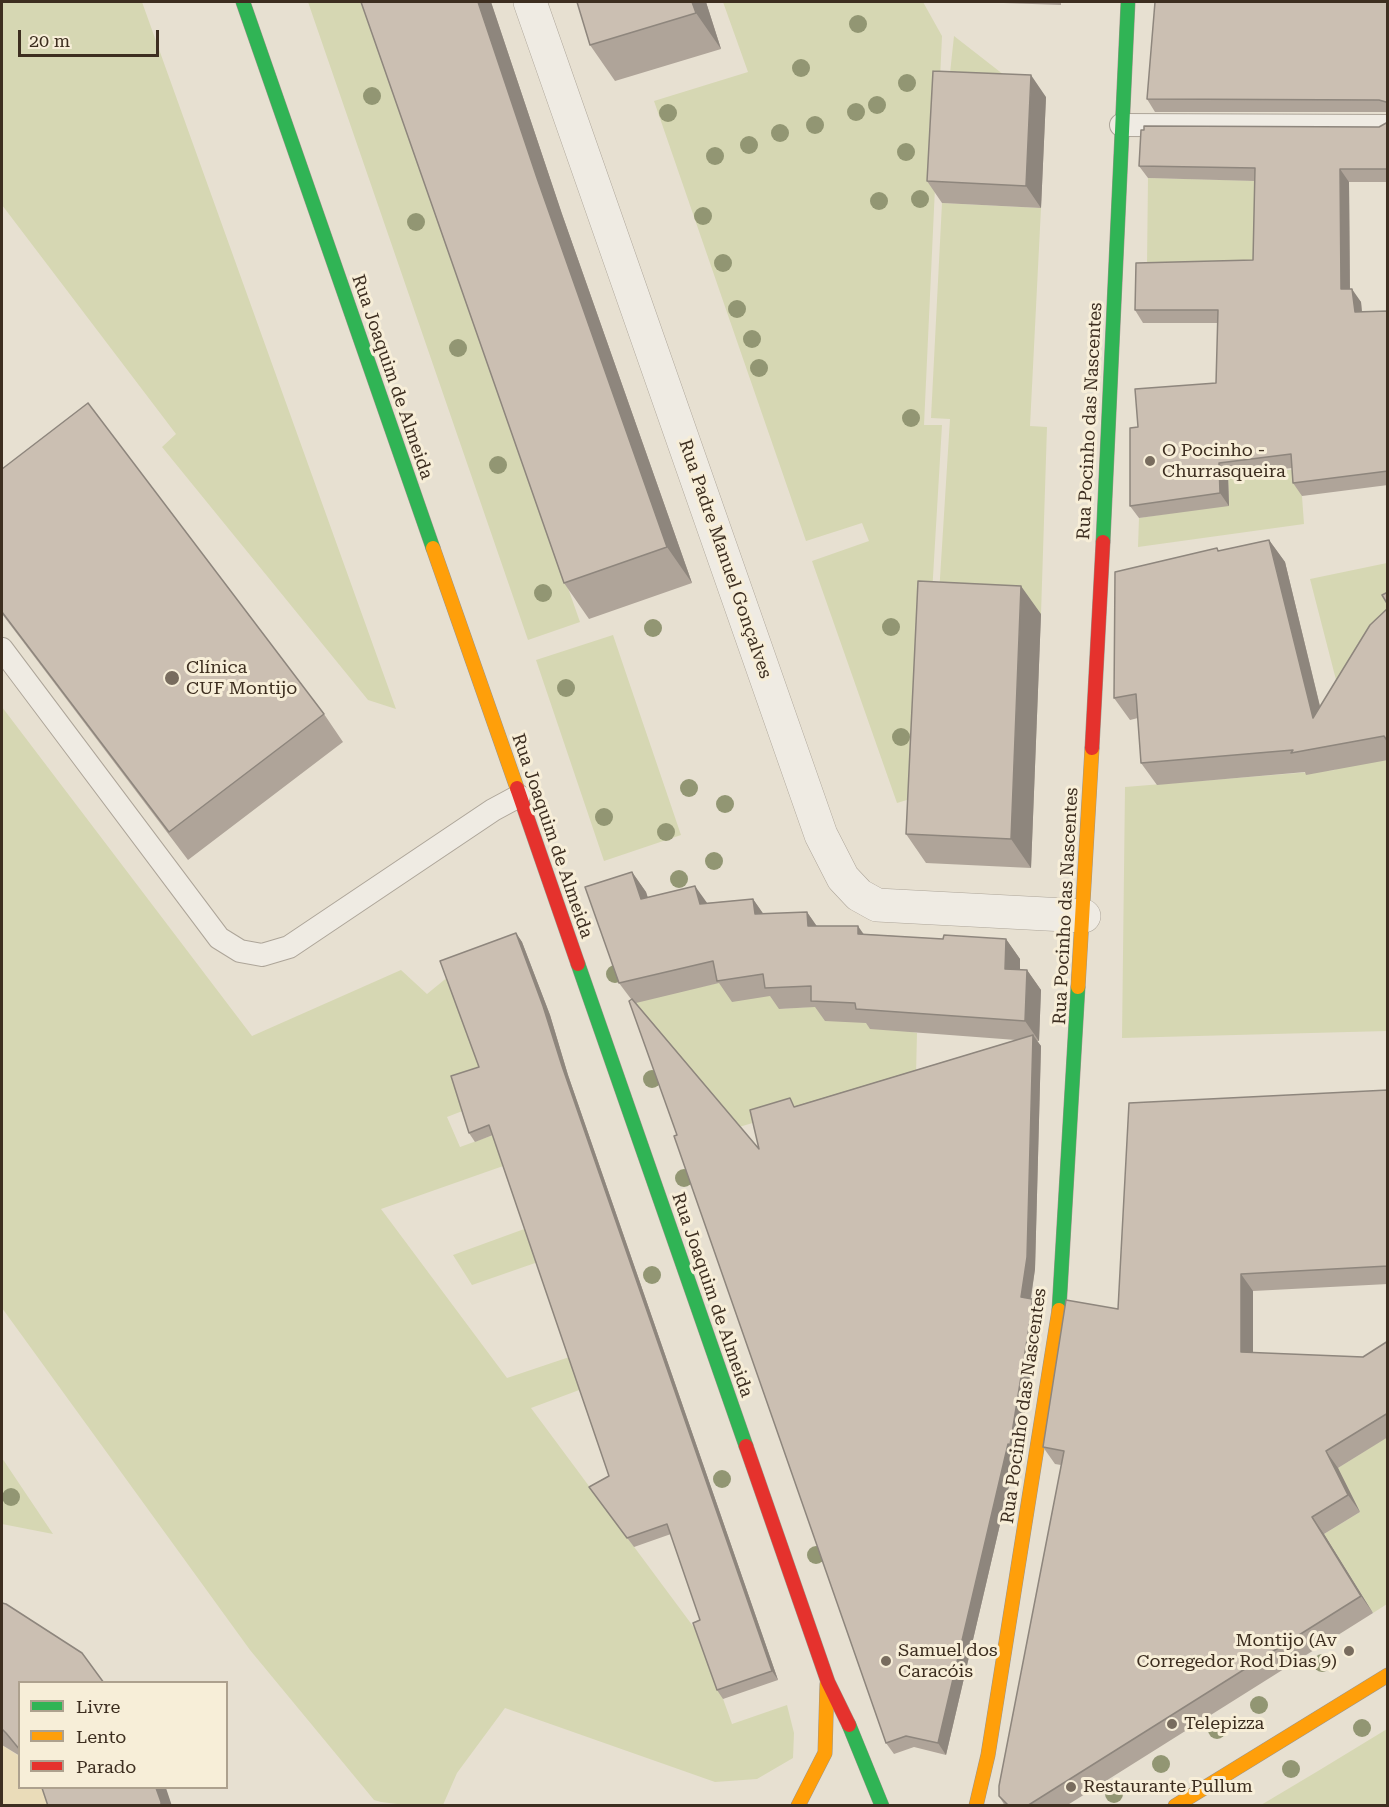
<!DOCTYPE html>
<meta charset="utf-8">
<style>
body{margin:0}
#map{position:relative;width:1389px;height:1807px;overflow:hidden;background:#e7e0d1;font-family:"Roboto Serif",serif}
canvas{display:block}
.frame{position:absolute;inset:0;border:3px solid #3d2e20;pointer-events:none}
.legend{position:absolute;left:18px;top:1681px;width:210px;height:108px;box-sizing:border-box;background:#f7eed8;border:2px solid #ada18e;margin:0;padding:8px 10px;list-style:none;font-size:18px;color:#3d2e20}
.legend li{display:flex;align-items:center;gap:12px;height:30px}
.legend b{width:30px;border:2px solid #ada18e}
.scale{position:absolute;left:18px;top:30px;width:141px;height:27px;box-sizing:border-box;border:3px solid #3d2e20;border-top:0;padding-left:8px;font-size:18px;line-height:21px;white-space:nowrap;color:#3d2e20;-webkit-text-stroke:4px #f7eed8;paint-order:stroke}
</style>
<div id="map">
<canvas width="1389" height="1807"></canvas>
<div class="frame"></div>
<ul class="legend">
<li><b style="height:8px;background:#30b455"></b>Livre</li>
<li><b style="height:8px;background:#ff9f0a"></b>Lento</li>
<li><b style="height:8px;background:#e5322d"></b>Parado</li>
</ul>
<div class="scale">20 m</div>
</div>
<script>
const g = document.querySelector('canvas').getContext('2d');
g.lineJoin = 'round';
function fill(path, color) {
  g.fillStyle = color;
  g.fill(path, 'evenodd');
}
function toPath(rows) {
  const path = new Path2D();
  for (const r of rows) {
    path.moveTo(r[0], r[1]);
    for (let i = 2; i < r.length; i += 2) path.lineTo(r[i], r[i + 1]);
  }
  return path;
}
function trace(path, color, width, dash) {
  g.strokeStyle = color;
  g.lineWidth = width;
  g.lineCap = dash ? 'butt' : 'round';
  g.setLineDash(dash || []);
  g.stroke(path);
}
function label(font, color, halo, rows, align = 'center') {
  g.font = font + ' "Roboto Serif",serif';
  g.lineWidth = 6;
  g.setLineDash([]);
  g.textBaseline = 'middle';
  g.strokeStyle = halo;
  g.fillStyle = color;
  for (const [text, x, y, turn = 0] of rows) {
    g.save();
    g.translate(x, y);
    g.rotate((+turn || 0) * Math.PI / 180);
    g.textAlign = isNaN(turn) ? turn : align;
    if (halo) g.strokeText(text, 0, 0);
    g.fillText(text, 0, 0);
    g.restore();
  }
}
const green = toPath([
 [2,2,142,2,396,709,368,700,162,447,176,434,2,205],
 [308,2,361,2,580,622,528,640],
 [723,2,923,2,942,36,924,425,942,425,920,796,897,803,812,561,869,541,862,523,806,541,654,101,748,72],
 [954,36,1031,96,948,92],
 [1148,178,1264,181,1262,267,1147,265],
 [942,203,1041,208,1030,426,1047,427,1041,614,938,610,950,419,931,418],
 [1300,469,1304,524,1138,547,1139,518,1229,504,1228,475],
 [1387,563,1387,1031,1122,1038,1125,787,1335,770,1351,738,1310,579],
 [613,635,681,835,604,861,536,660],
 [2,707,252,1036,401,970,427,994,449,976,485,1075,465,1110,447,1117,460,1147,496,1134,506,1165,381,1209,507,1378,611,1343,590,1386,531,1408,701,1637,732,1724,787,1705,794,1733,793,1758,757,1779,715,1782,505,1708,457,1773,443,1805,405,1805,381,1802,374,1800,250,1650,2,1308],
 [727,981,777,992,780,1009,825,1006,870,1023,917,1033,916,1075,739,1127,633,1002],
 [527,1228,538,1262,472,1285,453,1255],
 [1387,1437,1387,1604,1373,1613,1324,1534,1360,1512,1338,1468],
 [2,1458,53,1534,2,1524],
 [1387,1729,1387,1805,1261,1805,1318,1771]
]);
const sand = toPath([
 [2,1745,19,1756,20,1788,46,1788,58,1805,2,1805]
]);
const lane = toPath([
 [1121,125,1388,126],
 [2,649,219,938,240,951,262,955,289,947,493,810,519,796]
]);
const street = toPath([
 [530,2,821,835,843,878,859,895,877,905,1084,916]
]);
const fast = toPath([
 [243,2,433,548],
 [1103,542,1128,2],
 [578,964,746,1446],
 [1059,1310,1078,987],
 [849,1725,882,1806]
]);
const slow = toPath([
 [433,548,517,788],
 [1078,987,1092,748],
 [798,1806,825,1753,827,1684],
 [976,1806,988,1755,1059,1310],
 [1175,1806,1388,1675]
]);
const jam = toPath([
 [1092,748,1103,542],
 [517,788,578,964],
 [746,1446,828,1682,849,1725]
]);
const trees = [
 [858,24],
 [801,68],
 [907,83],
 [372,96],
 [877,105],
 [856,112],
 [668,113],
 [815,125],
 [780,133],
 [749,145],
 [906,152],
 [715,156],
 [920,199],
 [879,201],
 [703,216],
 [416,222],
 [723,263],
 [737,309],
 [752,339],
 [458,348],
 [759,368],
 [911,418],
 [498,465],
 [543,593],
 [891,627],
 [653,628],
 [566,688],
 [901,737],
 [689,788],
 [725,804],
 [604,817],
 [666,832],
 [714,861],
 [679,879],
 [615,974],
 [652,1079],
 [684,1178],
 [652,1275],
 [722,1479],
 [11,1497],
 [816,1555],
 [1322,1663],
 [1259,1705],
 [1362,1728],
 [1217,1730],
 [1161,1764],
 [1291,1769],
 [1114,1794]
];
const wall = toPath([
 [361,2,491,2,562,214,692,583,589,619,564,583],
 [577,2,706,2,721,49,615,81,590,45],
 [975,2,1061,2,1061,5],
 [1388,2,1388,112,1155,112,1147,99],
 [1046,97,1041,208,942,203,927,181],
 [1388,122,1388,182,1349,182,1350,289,1361,302,1362,312,1388,311,1388,485,1302,496,1293,483,1292,468,1228,475,1229,506,1139,518,1130,506,1138,427,1216,383,1218,323,1143,323,1135,310,1253,260,1255,181,1148,178,1139,166,1379,127],
 [2,469,324,714,343,742,188,860,2,614],
 [1269,540,1285,562,1320,706,1388,608,1388,760,1306,775,1305,772,1157,785,1141,763,1138,718,1130,720,1114,698,1219,551],
 [1041,614,1031,868,926,863,906,834],
 [632,872,646,892,648,898,707,903,753,899,763,914,807,912,816,926,864,934,943,939,1006,939,1020,959,1020,970,1027,970,1041,990,1039,1041,1037,1041,1041,1046,1035,1269,1031,1299,1032,1299,1040,1311,1039,1327,1018,1456,1016,1456,946,1755,914,1747,894,1754,886,1743,677,1135,631,999,619,983],
 [719,983,732,1002,770,996,779,1009,815,1007,825,1021,866,1023,870,1029,1016,1040,796,1106,759,1149,636,1003],
 [516,933,522,942,550,1015,568,1075,778,1680,723,1699,717,1690,700,1620,671,1534,634,1547,589,1487,609,1476,493,1135,475,1142,469,1133,479,1067],
 [1388,1090,1388,1284,1253,1291,1253,1353,1363,1357,1388,1341,1388,1437,1338,1468,1360,1512,1324,1534,1373,1613,1066,1806,1009,1806,1061,1465,1055,1464,1043,1447,1118,1309],
 [2,1603,20,1683,20,1756,2,1745],
 [999,1796,1009,1806,1005,1806]
]);
const shadedWall = toPath([
 [478,2,491,2,562,214,692,583,667,547,537,178],
 [692,2,706,2,721,49,696,13],
 [1031,75,1046,97,1041,208,1026,186],
 [1340,169,1349,182,1350,302,1341,289],
 [1352,289,1361,302,1363,325,1355,312],
 [1219,463,1228,475,1229,506,1220,493],
 [1269,540,1285,562,1328,740,1313,718],
 [1021,586,1041,614,1031,868,1011,839],
 [632,872,646,892,655,920,641,899],
 [695,886,710,907,700,904],
 [753,899,767,919,755,914],
 [807,912,821,932,808,926],
 [858,926,872,946,858,934],
 [516,933,522,942,550,1015,568,1075,778,1680,772,1671],
 [1006,939,1020,959,1020,989,1005,969],
 [1027,970,1041,990,1039,1041,1025,1021],
 [1033,1035,1041,1046,1035,1269,1029,1309,1021,1297],
 [1241,1274,1253,1291,1253,1369,1241,1352],
 [1032,1299,1040,1311,1039,1327,1018,1456,1010,1445],
 [1008,1444,1016,1456,946,1755,938,1743],
 [1326,1451,1338,1468,1360,1512,1348,1495],
 [1312,1517,1324,1534,1373,1613,1361,1596],
 [156,1788,166,1788,172,1806,161,1806]
]);
const building = toPath([
 [361,2,478,2,537,178,667,547,564,583,361,2],
 [577,2,692,2,696,13,590,45,577,2],
 [1155,2,1388,2,1388,104,1386,102,1379,100,1147,99,1155,2],
 [933,71,1031,75,1026,186,927,181,933,71],
 [1388,122,1388,169,1340,169,1341,289,1352,289,1355,312,1388,311,1388,471,1293,483,1291,454,1219,463,1220,493,1130,506,1130,428,1138,427,1135,389,1216,383,1218,310,1135,310,1136,263,1253,260,1255,168,1139,166,1141,130,1144,130,1144,126,1379,127,1388,122],
 [88,403,324,714,169,832,2,612,2,469,88,403],
 [1269,540,1313,718,1370,625,1388,608,1388,742,1384,736,1291,753,1293,750,1141,763,1136,694,1114,698,1115,572,1217,548,1218,551,1269,540],
 [918,581,1021,586,1011,839,906,834,918,581],
 [1388,592,1388,605,1382,595,1388,592],
 [632,872,641,899,695,886,700,904,753,899,755,914,807,912,808,926,858,926,858,934,943,939,944,935,1006,939,1005,969,1027,970,1025,1021,856,1009,855,1003,811,1001,811,986,765,988,763,974,717,981,713,961,619,983,585,887,632,872],
 [516,933,543,1006,562,1066,772,1671,717,1690,693,1623,700,1620,667,1524,627,1538,589,1487,609,1476,489,1125,469,1133,451,1076,479,1067,440,961,516,933],
 [632,999,759,1149,750,1110,790,1098,794,1107,1033,1035,1027,1257,1021,1297,1032,1299,1031,1315,1010,1445,1008,1444,938,1743,906,1736,886,1743,674,1136,677,1135,629,1001,632,999],
 [1388,1090,1388,1266,1241,1274,1241,1352,1363,1357,1388,1341,1388,1413,1326,1451,1348,1495,1312,1517,1361,1596,1027,1806,1009,1806,999,1796,999,1786,1064,1451,1043,1447,1066,1300,1118,1309,1129,1103,1388,1090],
 [2,1603,6,1604,82,1653,104,1683,20,1683,20,1750,6,1733,2,1729,2,1603],
 [42,1788,156,1788,161,1802,161,1806,48,1806,42,1788]
]);
const markers = [
 [1150,461,6,"#786c5e"],
 [172,678,8,"#786c5e"],
 [1349,1651,6,"#786c5e"],
 [886,1661,6,"#786c5e"],
 [1172,1724,6,"#786c5e"],
 [1071,1787,6,"#786c5e"]
];
const streetNames = [
 ["Rua Joaquim de Almeida",392,377,71],
 ["Rua Pocinho das Nascentes",1090,421,-87],
 ["Rua Padre Manuel Gonçalves",725,559,71],
 ["Rua Joaquim de Almeida",552,836,71],
 ["Rua Pocinho das Nascentes",1066,906,-87],
 ["Rua Joaquim de Almeida",712,1295,71],
 ["Rua Pocinho das Nascentes",1024,1406,-82]
];
const poiNames = [
 ["O Pocinho -",1162,451],
 ["Churrasqueira",1162,472],
 ["Clínica",186,668],
 ["CUF Montijo",186,689],
 ["Montijo (Av",1337,1641,"right"],
 ["Corregedor Rod Dias 9)",1337,1662,"right"],
 ["Samuel dos",898,1651],
 ["Caracóis",898,1672],
 ["Telepizza",1184,1724],
 ["Restaurante Pullum",1083,1787]
];
fill(green, '#d6d7b3');
fill(sand, '#eadcb9');
trace(lane, '#ada599', 24);
trace(street, '#ada599', 34);
trace(fast, '#9c958a', 15);
trace(slow, '#9c958a', 15);
trace(jam, '#9c958a', 15);
trace(lane, '#efebe3', 22);
trace(street, '#efebe3', 33);
trace(fast, '#30b455', 14);
trace(slow, '#ff9f0a', 14);
trace(jam, '#e5322d', 14);
g.fillStyle = '#929673';
for (const [x, y] of trees) {
  g.beginPath();
  g.arc(x, y, 9, 0, 2 * Math.PI);
  g.fill();
}
fill(wall, '#afa499');
fill(shadedWall, '#8e867d');
fill(building, '#cbbfb2');
trace(building, '#8e867d', 1.5);
for (const [x, y, r, color] of markers) {
  const dot = new Path2D();
  dot.arc(x, y, r, 0, 2 * Math.PI);
  g.fillStyle = color;
  g.fill(dot);
  trace(dot, '#f7eed8', 2);
}
label('18px', '#3d2e20', '#f7eed8', streetNames);
label('18px', '#3d2e20', '#f7eed8', poiNames, 'left');
</script>
